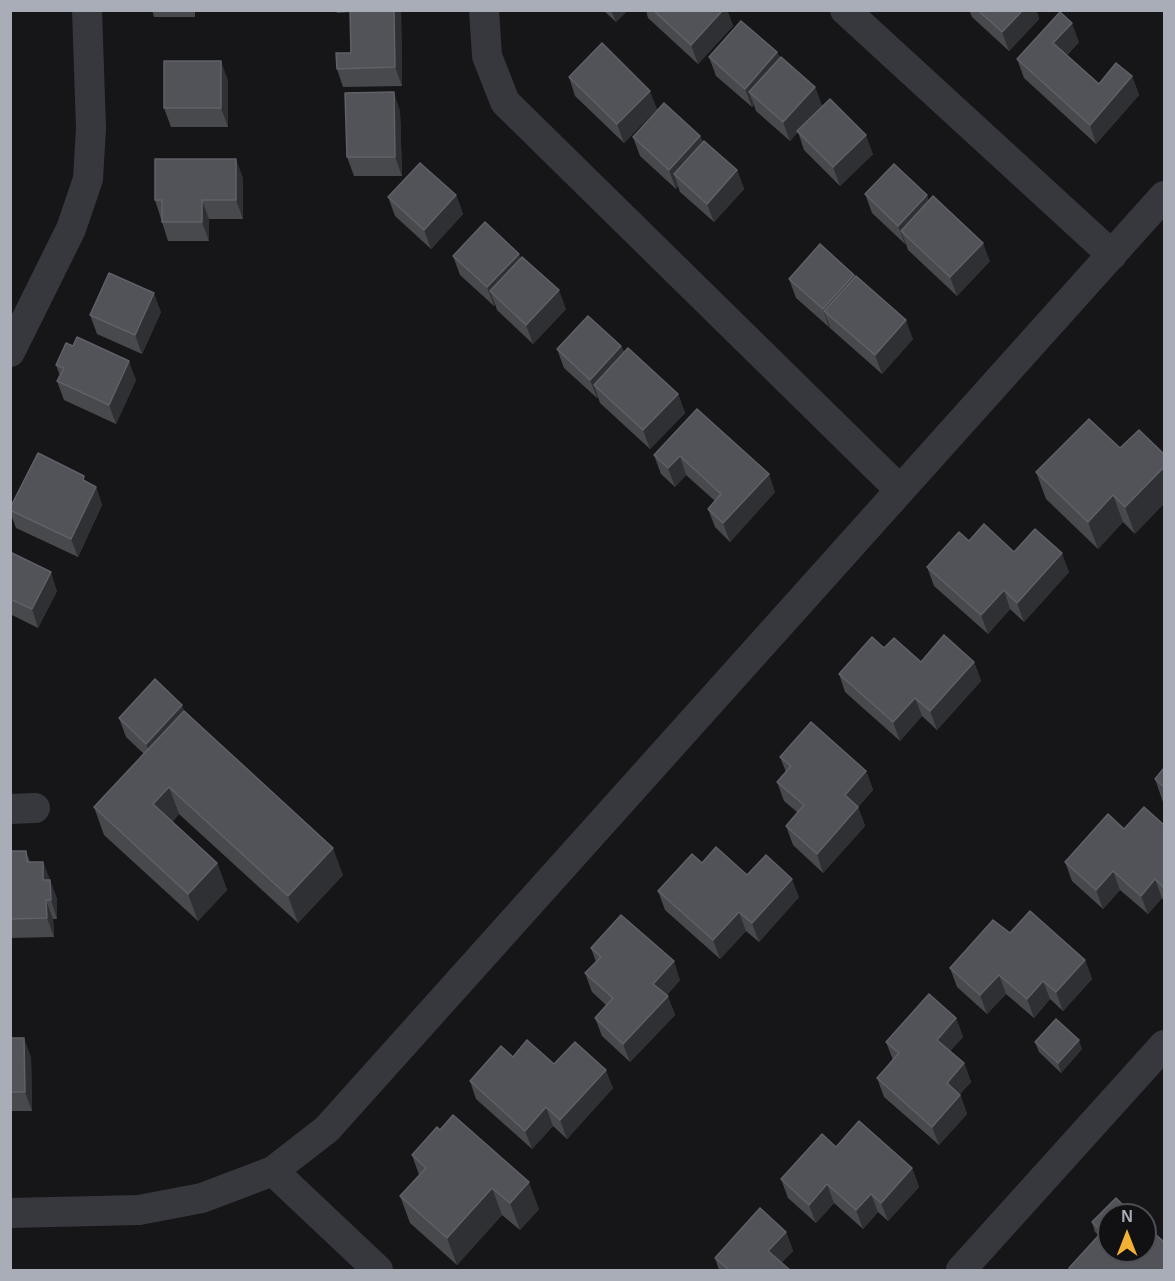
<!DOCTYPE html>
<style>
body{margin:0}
#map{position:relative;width:1175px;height:1281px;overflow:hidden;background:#161618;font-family:Arial,sans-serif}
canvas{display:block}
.frame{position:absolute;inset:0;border:12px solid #a8adb8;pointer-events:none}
.north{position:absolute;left:1097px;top:1203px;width:60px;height:60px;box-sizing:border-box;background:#111113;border:2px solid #4d4f55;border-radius:50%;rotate:0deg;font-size:16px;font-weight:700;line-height:24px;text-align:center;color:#a8adb8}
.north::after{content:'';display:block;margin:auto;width:21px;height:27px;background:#f2b134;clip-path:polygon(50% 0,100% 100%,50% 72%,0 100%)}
</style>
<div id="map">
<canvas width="1175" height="1281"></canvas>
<div class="frame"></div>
<div class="north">N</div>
</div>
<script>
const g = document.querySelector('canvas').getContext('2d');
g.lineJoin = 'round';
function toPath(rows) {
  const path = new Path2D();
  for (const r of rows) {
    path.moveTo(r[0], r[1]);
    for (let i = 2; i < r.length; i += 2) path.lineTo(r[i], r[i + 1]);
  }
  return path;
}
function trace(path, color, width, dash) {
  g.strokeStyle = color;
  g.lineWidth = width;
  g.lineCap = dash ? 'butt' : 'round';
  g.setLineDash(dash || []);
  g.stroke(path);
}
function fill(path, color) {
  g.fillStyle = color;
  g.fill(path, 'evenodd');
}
const minor = toPath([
 [484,10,487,56,505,102,900,490],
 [845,10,1112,255],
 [10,352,71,229,88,179,91,128,87,10],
 [10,809,35,808],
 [273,1171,378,1270],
 [10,1213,139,1210,202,1198,273,1171,327,1129,1164,196],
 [961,1270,1164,1045]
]);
const wall = toPath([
 [152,10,195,10,195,17,154,17],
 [336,10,401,10,402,86,343,87,337,69,351,53,350,12,337,13],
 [603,10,628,10,616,22],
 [646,10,727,10,733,26,698,64,648,18],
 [969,10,1036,10,1039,19,1009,51,972,17],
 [1079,42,1067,55,1099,84,1132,76,1139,95,1096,144,1024,78,1017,59],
 [777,52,780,58,815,87,822,106,813,115,873,154,840,186,804,150,798,132,790,141,756,111,754,105,752,107,716,76,709,57],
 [569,77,657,109,624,143,575,96],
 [228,80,228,127,171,127,164,108],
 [400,111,402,176,354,176,347,157],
 [700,136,703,142,737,170,744,189,714,222,680,192,678,186,676,189,640,156,633,137],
 [243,178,243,219,209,219,209,241,168,241,155,200],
 [865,194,929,201,990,261,957,296,908,250,906,244,905,244,872,213],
 [456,195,463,214,431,249,395,216,388,197],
 [453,256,521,259,566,309,533,344,497,310,495,304,494,306,460,275],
 [854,275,855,277,913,339,882,374,796,298,789,279],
 [161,312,142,354,97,334,90,315],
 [621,346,624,352,678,394,685,413,650,449,600,403,598,397,597,398,564,368,557,349],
 [56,365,136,380,116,424,64,400,57,381,60,376],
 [697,409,775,492,730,542,715,527,708,509,715,501,686,475,675,487,661,474,654,455],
 [1120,448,1135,534,1123,522,1098,549,1046,499,1036,472],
 [87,482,96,487,102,505,78,557,16,528,10,512,10,508],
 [969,541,1069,572,1024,622,1010,609,988,634,934,586,927,567],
 [10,552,57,591,38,628,10,614],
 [884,648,921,662,974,662,981,681,937,730,922,716,900,741,845,692,839,674],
 [185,711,343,875,298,923,179,814,172,822,217,863,227,890,198,921,104,835,94,807,144,754,126,737,119,718],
 [780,757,866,771,873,790,858,807,865,826,823,873,793,845,786,826,798,813,784,801,777,782,786,772],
 [1164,768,1164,805,1155,779],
 [1164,825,1164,901,1162,898,1148,914,1120,890,1103,909,1072,881,1065,862,1124,829],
 [10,851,26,851,30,862,43,862,57,899,57,919,53,919,54,937,10,938],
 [702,863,747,875,799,897,759,942,746,931,720,959,665,910,658,891],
 [1010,933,1085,960,1092,979,1063,1011,1050,999,1034,1018,1006,994,987,1014,957,987,950,968],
 [591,948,680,980,667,995,675,1015,630,1062,602,1036,595,1018,606,1005,592,992,585,973,596,962],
 [956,1018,963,1037,950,1051,964,1063,971,1082,960,1094,967,1114,939,1145,884,1097,877,1078,893,1060,886,1042],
 [10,1038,31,1057,32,1111,10,1111],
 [1035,1042,1082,1049,1061,1073,1039,1052],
 [513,1057,554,1064,613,1088,567,1139,553,1126,532,1149,476,1099,470,1081],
 [440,1130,539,1209,520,1230,502,1215,457,1265,410,1223,400,1196,419,1175,412,1155],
 [836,1147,912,1168,919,1187,888,1221,878,1212,863,1229,834,1203,816,1223,788,1198,781,1179],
 [1109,1215,1109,1251,1164,1270,1070,1270,1069,1268,1099,1235,1095,1232,1092,1222],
 [786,1232,793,1251,781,1263,790,1270,719,1270,715,1258]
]);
const shadedWall = toPath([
 [394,10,401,10,402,86,395,67],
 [611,10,628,10,616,22],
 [723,10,727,10,733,26,698,64,691,45],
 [1023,10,1036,10,1039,19,1009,51,1002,32],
 [1072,23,1079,42,1060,61,1053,43],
 [777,52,784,71,749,92,754,105,752,107,745,89],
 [221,61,228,80,228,127,221,108],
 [1132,76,1139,95,1096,144,1090,125],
 [815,87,822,106,790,141,783,122],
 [650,91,657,109,624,143,617,124],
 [394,92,400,111,402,176,395,157],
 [866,135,873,154,840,186,833,167],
 [700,136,707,155,674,174,678,186,676,189,669,170],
 [236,159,243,178,243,219,236,200],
 [737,170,744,189,714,222,707,204],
 [456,195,463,214,431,249,424,230],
 [927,195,934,214,901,231,906,244,905,244,898,226],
 [202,200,209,219,209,241,202,222],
 [983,243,990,261,957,296,950,277],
 [519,254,526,272,490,291,495,304,494,306,487,287],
 [854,275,861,294,824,311,830,327,829,328,823,309],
 [559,290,566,309,533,344,526,325],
 [154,293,161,312,142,354,135,335],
 [906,320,913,339,882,374,875,355],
 [621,346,628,365,594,385,598,397,597,398,590,380],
 [129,361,136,380,116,424,109,405],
 [678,394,685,413,650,449,643,430],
 [680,456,686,475,675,487,668,468],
 [1164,467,1164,504,1135,534,1125,507],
 [769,474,775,492,730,542,723,523],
 [96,487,102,505,78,557,71,539],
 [1113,495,1123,522,1098,549,1088,522],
 [1062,553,1069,572,1024,622,1017,603],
 [51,572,57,591,38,628,32,609],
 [1004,590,1010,609,988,634,981,615],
 [974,662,981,681,937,730,930,711],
 [915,698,922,716,900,741,893,722],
 [182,705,189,723,153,762,146,744],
 [866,771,873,790,851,814,845,795],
 [169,787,179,814,162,831,153,804],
 [858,807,865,826,823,873,817,854],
 [333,848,343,875,298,923,288,896],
 [43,862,50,881,43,880],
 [217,863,227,890,198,921,188,894],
 [1113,871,1120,890,1103,909,1096,890],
 [792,879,799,897,759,942,752,923],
 [1155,879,1162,898,1148,914,1141,896],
 [50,880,57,899,57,919,51,900],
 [46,900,53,919,54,937,47,918],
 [739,912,746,931,720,959,713,940],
 [1085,960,1092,979,1063,1011,1056,992],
 [674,961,680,980,660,1003,653,984],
 [999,975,1006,994,987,1014,980,995],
 [1043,981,1050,999,1034,1018,1027,999],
 [668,996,675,1015,630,1062,623,1044],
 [956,1018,963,1037,944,1058,937,1040],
 [24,1038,31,1057,32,1111,25,1092],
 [1079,1040,1082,1049,1061,1073,1058,1063],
 [964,1063,971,1082,953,1101,947,1083],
 [606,1070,613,1088,567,1139,560,1120],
 [960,1095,967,1114,939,1145,932,1127],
 [546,1107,553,1126,532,1149,525,1131],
 [912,1168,919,1187,888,1221,881,1203],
 [529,1182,539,1209,520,1230,510,1203],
 [827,1184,834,1203,816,1223,809,1205],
 [492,1188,502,1215,457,1265,447,1238],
 [871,1194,878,1212,863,1229,856,1210],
 [786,1232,793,1251,775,1270,768,1251]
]);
const building = toPath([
 [350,10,394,10,395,67,337,69,336,53,351,53,350,10],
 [653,10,723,10,691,45,653,10],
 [978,10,1023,10,1002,32,978,10],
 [1060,12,1072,23,1053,43,1099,84,1116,63,1132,76,1090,125,1017,59,1060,12],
 [741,21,777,52,745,89,709,57,741,21],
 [602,43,650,91,617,124,569,77,602,43],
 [781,57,815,87,783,122,749,92,781,57],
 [164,61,221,61,221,108,164,108,164,61],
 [394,92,395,157,347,157,345,93,394,92],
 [830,99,866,135,833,167,797,131,830,99],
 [664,103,700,136,669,170,633,137,664,103],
 [704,141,737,170,707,204,674,174,704,141],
 [155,159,236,159,236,200,202,200,202,222,162,222,162,200,155,200,155,159],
 [420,163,456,195,424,230,388,197,420,163],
 [894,164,927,195,898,226,865,194,894,164],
 [933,196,983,243,950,277,901,231,933,196],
 [485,222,519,254,487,287,453,256,485,222],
 [820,244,854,275,823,309,789,279,820,244],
 [522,257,559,290,526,325,490,291,522,257],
 [109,273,154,293,135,335,90,315,109,273],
 [856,276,906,320,875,355,824,311,856,276],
 [588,316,621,346,590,380,557,349,588,316],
 [77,337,129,361,109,405,57,381,64,368,56,365,66,343,73,346,77,337],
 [628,348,678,394,643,430,594,385,628,348],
 [697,409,769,474,723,523,708,509,721,494,680,456,668,468,654,455,697,409],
 [1089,419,1120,448,1139,430,1164,454,1164,467,1125,507,1113,495,1088,522,1036,472,1089,419],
 [38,453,84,476,83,480,96,487,71,539,10,510,10,508,38,453],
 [984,524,1014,552,1035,529,1062,553,1017,603,1004,590,981,615,927,567,959,532,969,541,984,524],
 [10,552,51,572,32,609,10,599,10,552],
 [944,635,974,662,930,711,915,698,893,722,839,674,872,637,884,648,894,638,921,662,944,635],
 [155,679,182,705,146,744,119,718,155,679],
 [184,711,333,848,288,896,169,787,153,804,217,863,188,894,94,807,184,711],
 [811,722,866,771,845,795,858,807,817,854,786,826,804,805,777,782,791,766,780,757,811,722],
 [1164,768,1164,787,1155,779,1164,768],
 [1144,807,1164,825,1164,888,1155,879,1141,896,1113,871,1096,890,1065,862,1108,814,1124,829,1144,807],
 [716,847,747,875,766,855,792,879,752,923,739,912,713,940,658,891,692,854,702,863,716,847],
 [10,851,26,851,27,862,43,862,43,880,50,880,51,900,46,900,47,918,10,919,10,851],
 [1030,911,1085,960,1056,992,1043,981,1027,999,999,975,980,995,950,968,993,920,1010,933,1030,911],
 [621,915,674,961,653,984,668,996,623,1044,595,1018,613,998,585,973,601,957,591,948,621,915],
 [929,994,956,1018,937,1040,964,1063,947,1083,960,1095,932,1127,877,1078,899,1053,886,1042,929,994],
 [1056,1019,1079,1040,1058,1063,1035,1042,1056,1019],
 [10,1038,24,1038,25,1092,10,1092,10,1038],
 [527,1040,554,1064,575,1042,606,1070,560,1120,546,1107,525,1131,470,1081,501,1046,513,1057,527,1040],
 [453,1115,529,1182,510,1203,492,1188,447,1238,400,1196,426,1168,412,1155,437,1127,440,1130,453,1115],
 [859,1121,912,1168,881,1203,871,1194,856,1210,827,1184,809,1205,781,1179,822,1134,836,1147,859,1121],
 [1116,1198,1133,1215,1109,1215,1109,1239,1092,1222,1116,1198],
 [760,1208,786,1232,768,1251,790,1270,726,1270,728,1269,715,1258,760,1208],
 [1145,1225,1164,1242,1164,1270,1071,1270,1069,1268,1100,1234,1109,1242,1109,1251,1145,1251,1145,1225]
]);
trace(minor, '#37383d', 30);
fill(wall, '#47494d');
fill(shadedWall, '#2f3033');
fill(building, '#525359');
trace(building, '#5f6168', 1.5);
</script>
